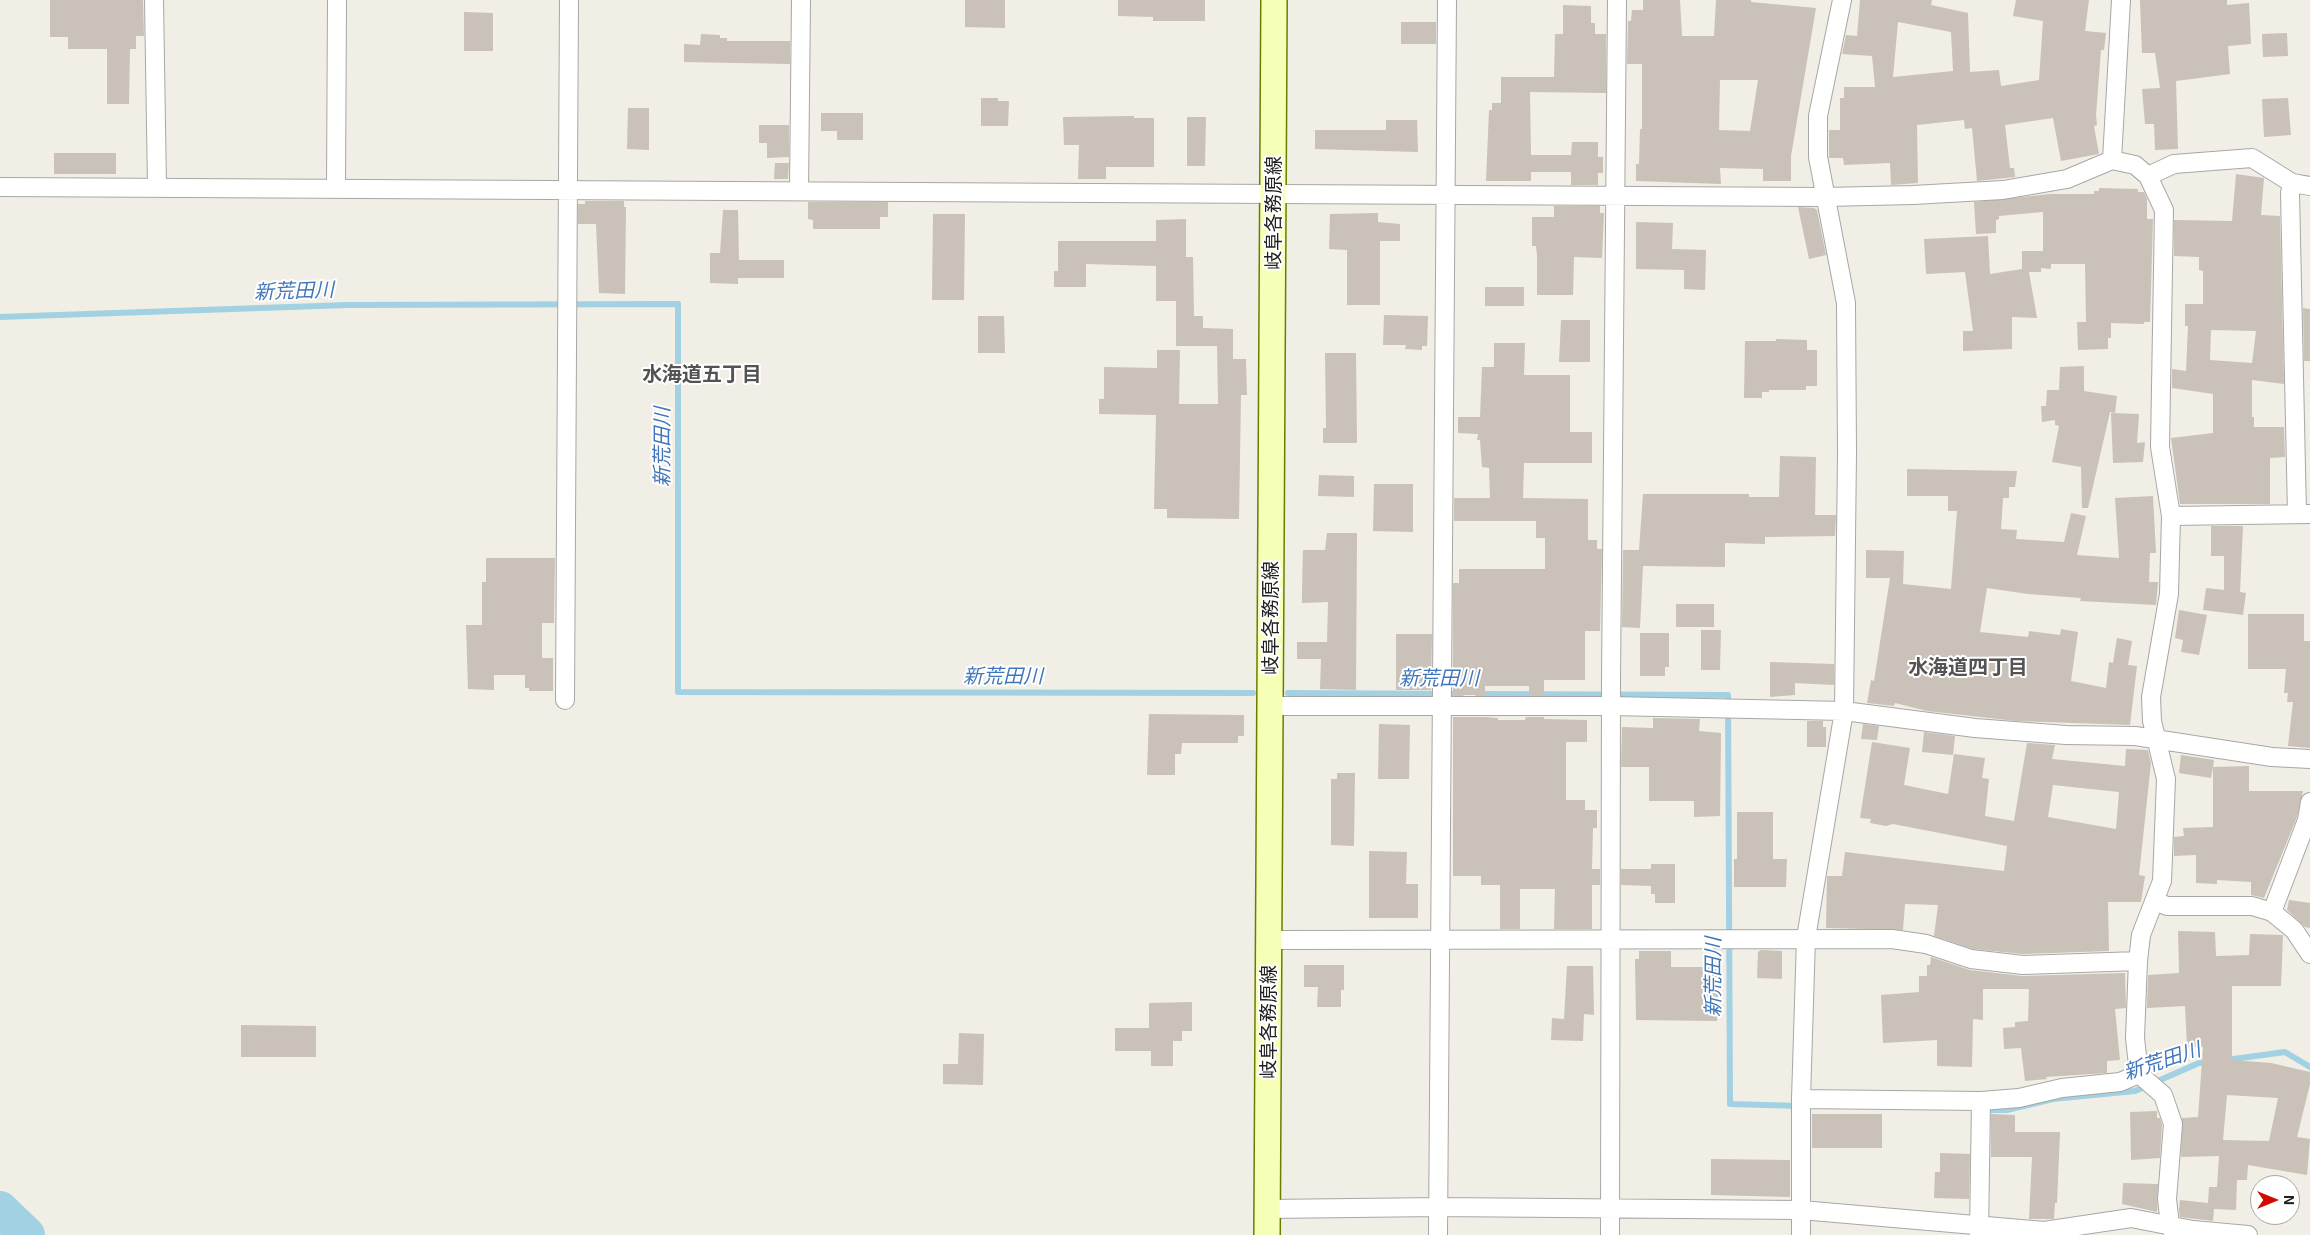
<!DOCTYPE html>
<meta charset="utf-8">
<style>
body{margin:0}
#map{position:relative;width:2310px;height:1235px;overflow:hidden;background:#f1eee5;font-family:"Exo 2",sans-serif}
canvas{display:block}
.north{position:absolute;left:2250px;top:1175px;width:50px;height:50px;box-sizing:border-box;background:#fff;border:1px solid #a6a6a6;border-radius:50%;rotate:90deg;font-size:14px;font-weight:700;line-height:20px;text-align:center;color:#202020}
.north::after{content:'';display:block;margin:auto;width:18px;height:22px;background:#d00b00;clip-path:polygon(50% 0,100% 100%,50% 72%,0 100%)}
</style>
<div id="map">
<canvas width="2310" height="1235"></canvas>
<div class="north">N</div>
</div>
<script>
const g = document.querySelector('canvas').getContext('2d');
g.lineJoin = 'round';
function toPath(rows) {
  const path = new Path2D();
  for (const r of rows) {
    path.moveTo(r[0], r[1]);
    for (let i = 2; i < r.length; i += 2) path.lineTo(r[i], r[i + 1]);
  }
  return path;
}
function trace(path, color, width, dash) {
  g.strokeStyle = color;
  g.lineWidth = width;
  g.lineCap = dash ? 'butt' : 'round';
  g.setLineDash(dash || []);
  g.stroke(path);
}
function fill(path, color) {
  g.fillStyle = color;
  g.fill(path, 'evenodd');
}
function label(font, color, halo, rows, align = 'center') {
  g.font = font + ' "Exo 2","Noto Sans JP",sans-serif';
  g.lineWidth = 4;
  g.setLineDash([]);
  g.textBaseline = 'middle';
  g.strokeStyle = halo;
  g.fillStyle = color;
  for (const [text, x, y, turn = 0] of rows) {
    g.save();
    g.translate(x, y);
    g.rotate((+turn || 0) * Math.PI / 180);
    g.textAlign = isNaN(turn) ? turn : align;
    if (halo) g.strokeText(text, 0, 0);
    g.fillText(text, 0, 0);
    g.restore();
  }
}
const stream = toPath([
 [0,317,348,305,678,304,678,692,1253,693],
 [1288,693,1461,694],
 [1478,694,1728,695,1730,1104,1801,1106],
 [2226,1060,2285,1052,2310,1067],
 [1981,1110,2007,1110,2053,1099,2135,1091,2199,1063,2208,1062]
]);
const river = toPath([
 [0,1209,27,1235]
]);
const building = toPath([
 [50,0,143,0,144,36,136,36,136,49,130,49,129,104,107,104,107,49,68,49,68,37,50,37],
 [965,0,1005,0,1005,28,965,27],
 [1118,0,1205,0,1205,21,1153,21,1153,17,1118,16],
 [1643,0,1680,0,1682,36,1714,36,1716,0,1751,0,1751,2,1816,8,1791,156,1791,181,1763,181,1763,169,1720,168,1721,184,1636,181,1636,164,1639,164,1640,129,1642,129,1642,64,1627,64,1628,21,1631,21,1632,10,1643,10],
 [1720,80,1758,80,1750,131,1719,130],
 [1860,0,1932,0,1931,5,1968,13,1970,72,1999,70,2001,86,2039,80,2043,21,2013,16,2016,0,2089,0,2085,31,2106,33,2104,50,2101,50,2096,115,2097,125,2094,126,2099,154,2061,161,2053,118,2005,125,2010,168,2014,168,2015,177,1977,181,1972,128,1965,129,1964,120,1917,125,1918,183,1891,185,1890,163,1844,165,1843,158,1829,158,1829,130,1840,130,1840,98,1844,98,1844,87,1875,87,1872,56,1842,54,1846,35,1857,36],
 [1898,22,1951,32,1953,71,1893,77],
 [2140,0,2227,0,2227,5,2249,3,2251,44,2228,46,2230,74,2176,81,2178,149,2155,150,2154,124,2145,124,2142,89,2160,88,2155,53,2142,53],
 [1563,5,1591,6,1591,23,1595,23,1595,34,1606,34,1606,93,1530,92,1531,155,1571,155,1572,142,1598,142,1598,157,1603,157,1603,173,1598,173,1598,185,1571,185,1571,172,1531,172,1531,181,1486,181,1489,110,1492,110,1492,103,1501,103,1501,77,1554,77,1555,34,1563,34],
 [464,12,493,13,493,51,464,51],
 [1401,22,1436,22,1436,44,1401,44],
 [2287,33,2288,56,2263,57,2262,34],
 [701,34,720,35,720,38,727,38,727,41,790,41,790,64,684,62,684,44,700,45],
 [981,98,998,98,998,101,1009,101,1008,126,981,126],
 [2288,98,2291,135,2264,137,2262,99],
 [628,108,649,108,649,150,627,149],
 [821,113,863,113,863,140,837,140,837,131,821,131],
 [1134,116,1134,118,1154,118,1154,167,1106,167,1106,179,1078,179,1079,145,1064,145,1063,117],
 [1187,117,1206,117,1205,166,1187,166],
 [1386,120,1417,120,1418,152,1315,149,1315,130,1386,130],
 [759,125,789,125,789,157,767,158,767,143,759,143],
 [54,153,116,153,116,174,54,174],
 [775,163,789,163,788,179,774,179],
 [2236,174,2264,178,2261,215,2280,216,2284,384,2252,380,2252,417,2254,417,2254,427,2284,427,2285,457,2270,458,2270,504,2180,504,2171,438,2213,433,2213,394,2172,388,2172,369,2186,371,2188,326,2185,326,2185,304,2203,304,2203,271,2199,270,2199,257,2174,256,2174,220,2232,221],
 [2211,330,2256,331,2252,363,2210,360],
 [2099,188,2138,189,2138,192,2144,192,2147,199,2147,219,2153,219,2150,322,2144,322,2144,324,2111,323,2111,338,2108,338,2108,349,2078,350,2077,322,2086,322,2085,264,2051,264,2051,269,2041,268,2041,272,2029,272,2037,318,2012,317,2012,349,1963,351,1963,331,1973,331,1965,272,1926,274,1924,239,1988,236,1990,274,2022,269,2022,251,2043,251,2043,212,1999,216,1999,219,1996,220,1996,233,1976,234,1974,202,2050,194,2094,194,2094,191,2099,191],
 [585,201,624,201,624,207,626,207,625,294,599,293,596,224,578,224,578,204,585,204],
 [808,202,888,202,888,217,880,217,880,229,813,229,813,220,808,219],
 [1554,206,1600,206,1600,213,1604,213,1602,258,1574,257,1573,295,1537,295,1537,255,1536,246,1532,246,1532,217,1554,217],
 [1798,207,1814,208,1817,210,1826,255,1809,259],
 [723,210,738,210,739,260,784,260,784,278,738,278,738,284,710,283,710,253,720,253],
 [1378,213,1378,222,1400,224,1400,241,1380,241,1380,305,1347,305,1347,250,1329,249,1330,214],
 [933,214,965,214,964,300,932,300],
 [1186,219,1186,257,1193,257,1194,316,1203,316,1203,328,1233,329,1233,359,1246,359,1247,395,1241,395,1239,519,1167,518,1167,509,1154,509,1156,415,1099,414,1099,399,1104,399,1104,367,1157,368,1157,350,1180,350,1179,404,1218,404,1217,346,1176,346,1176,301,1156,301,1156,266,1086,264,1086,287,1054,287,1054,271,1058,271,1058,241,1156,241,1156,220],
 [1636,222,1673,223,1672,249,1706,250,1705,290,1684,289,1684,270,1636,269],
 [1485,287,1524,287,1524,306,1485,306],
 [2303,308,2310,309,2310,361,2304,361],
 [1384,315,1428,316,1427,346,1422,346,1422,350,1405,349,1406,345,1383,345],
 [978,316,1004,316,1005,353,978,353],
 [1561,320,1590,320,1590,362,1559,362],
 [1776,339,1807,340,1807,350,1817,350,1817,386,1806,386,1806,390,1769,390,1769,392,1762,392,1762,398,1744,398,1745,341,1776,341],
 [1494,343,1525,343,1524,375,1570,375,1570,432,1592,432,1592,463,1524,463,1523,498,1588,499,1588,540,1597,540,1597,549,1602,549,1600,631,1585,631,1585,680,1544,680,1544,695,1529,695,1529,686,1485,686,1485,695,1453,695,1453,583,1459,583,1459,569,1545,569,1545,538,1536,538,1536,521,1454,521,1454,498,1490,498,1489,468,1482,467,1480,440,1477,440,1478,434,1458,433,1458,417,1480,417,1482,367,1494,367],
 [1325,353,1356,353,1357,443,1323,443,1323,428,1326,428],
 [2084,366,2084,391,2117,396,2115,413,2110,412,2088,508,2082,508,2081,467,2052,462,2059,426,2055,425,2055,420,2042,422,2041,406,2046,406,2047,390,2059,390,2060,367],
 [2111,413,2139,414,2137,443,2145,442,2143,462,2113,463],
 [1780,456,1816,457,1815,515,1836,515,1835,536,1765,537,1765,544,1725,543,1725,567,1643,566,1640,628,1622,627,1623,550,1639,550,1643,494,1749,494,1749,497,1779,497],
 [1907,469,2017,471,2015,487,2009,487,2009,498,2003,498,2001,529,2017,530,2016,539,2064,542,2071,513,2086,516,2077,555,2119,558,2115,498,2153,496,2156,553,2150,553,2149,582,2158,582,2156,605,2080,601,2081,598,2028,594,1987,588,1980,632,2028,637,2029,631,2060,635,2061,629,2078,632,2071,681,2106,688,2109,662,2113,663,2117,638,2132,641,2128,665,2137,666,2130,725,2016,721,1927,711,1895,703,1894,706,1867,703,1871,680,1874,681,1890,578,1866,578,1866,550,1904,551,1903,584,1951,589,1957,511,1948,511,1948,496,1907,496],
 [1319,475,1354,476,1354,497,1318,496],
 [1374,484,1413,484,1413,532,1373,531],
 [2211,526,2243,526,2240,592,2246,593,2243,615,2203,610,2206,588,2224,590,2224,556,2211,556],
 [1327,533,1357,533,1356,690,1320,689,1321,659,1297,659,1297,642,1327,642,1328,602,1302,603,1302,590,1303,550,1325,550],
 [486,558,555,558,554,623,542,623,542,658,553,658,553,691,529,691,529,688,525,688,525,675,494,675,494,690,468,689,466,625,482,625,482,582,486,582],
 [1676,604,1714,604,1714,627,1676,627],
 [2179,610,2207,615,2199,655,2181,652,2183,640,2175,638],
 [2248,614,2304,614,2304,641,2310,641,2310,748,2288,746,2293,702,2287,702,2288,693,2284,693,2286,669,2248,669],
 [1701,630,1721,630,1720,670,1701,670],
 [1640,633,1669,633,1669,667,1665,667,1665,676,1640,676],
 [1396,634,1432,634,1431,690,1396,690],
 [1770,662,1834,664,1834,685,1795,683,1795,695,1770,697],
 [1149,714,1244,715,1244,736,1238,736,1238,743,1182,743,1181,754,1175,754,1175,775,1147,775],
 [1453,717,1485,717,1498,718,1498,720,1525,720,1526,717,1544,717,1544,719,1587,720,1587,742,1566,742,1566,800,1585,800,1585,810,1597,810,1597,828,1593,828,1592,869,1600,869,1600,885,1592,885,1592,929,1554,929,1555,889,1520,889,1520,929,1500,929,1500,885,1481,885,1481,876,1453,876],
 [1653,718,1700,719,1699,731,1721,733,1720,816,1694,817,1694,801,1649,801,1649,767,1621,767,1622,727,1653,728],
 [1807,721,1823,721,1823,727,1826,727,1826,747,1807,747],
 [1379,724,1410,725,1409,779,1378,779],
 [1863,724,1879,726,1877,740,1861,739],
 [1924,732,1955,736,1953,755,1922,752],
 [1872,742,1910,748,1904,785,1948,794,1954,754,1985,758,1982,778,1989,779,1985,816,2014,821,2027,743,2055,745,2052,759,2125,766,2126,749,2148,750,2151,763,2139,875,2145,876,2141,902,2108,902,2109,951,2023,954,1973,949,1934,936,1938,905,1905,904,1903,930,1826,928,1827,876,1842,876,1845,852,2004,871,2007,846,1893,824,1886,826,1870,823,1871,819,1860,818],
 [2053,785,2119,792,2116,829,2048,817],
 [2181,755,2214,760,2213,767,2249,766,2249,791,2303,791,2297,817,2264,898,2251,895,2251,882,2217,880,2217,884,2196,883,2196,855,2174,856,2174,837,2184,836,2183,828,2213,827,2213,767,2211,778,2179,773],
 [1337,773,1355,773,1354,846,1331,845,1331,779,1337,779],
 [1737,812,1773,812,1773,859,1787,859,1786,887,1734,887,1734,859,1737,859],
 [1369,851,1407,852,1406,884,1418,884,1418,918,1369,918],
 [1651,864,1675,864,1675,903,1655,903,1655,894,1651,894,1651,886,1621,885,1621,869,1651,869],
 [2289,900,2310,903,2310,928,2305,927,2287,910],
 [2178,931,2215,932,2216,956,2249,955,2250,934,2283,935,2281,986,2232,986,2232,1060,2271,1063,2310,1072,2310,1084,2297,1137,2310,1139,2307,1175,2248,1165,2247,1180,2237,1180,2236,1210,2214,1209,2213,1221,2180,1217,2179,1210,2180,1200,2208,1203,2209,1187,2217,1187,2219,1156,2181,1157,2182,1118,2198,1117,2203,1047,2187,1047,2185,1006,2147,1008,2148,975,2179,973],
 [2227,1095,2278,1098,2269,1141,2223,1140],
 [1761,950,1782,951,1782,979,1757,978,1758,952],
 [1639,951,1671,951,1671,967,1720,967,1717,1021,1636,1020,1635,959,1639,959],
 [1931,957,1970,970,2022,976,2125,973,2126,1008,2115,1009,2120,1060,2107,1061,2107,1073,2046,1077,2047,1079,2025,1081,2021,1048,2004,1049,2003,1028,2015,1027,2015,1022,2028,1021,2029,989,1983,989,1983,1020,1973,1019,1972,1067,1937,1066,1937,1040,1883,1043,1881,995,1919,992,1919,976,1927,976,1927,965,1930,965],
 [1304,965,1344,965,1344,990,1341,990,1341,1007,1317,1007,1318,987,1304,987],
 [1567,966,1593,966,1594,1015,1584,1014,1583,1041,1551,1040,1552,1018,1564,1019],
 [1192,1002,1192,1031,1182,1031,1182,1041,1173,1041,1173,1066,1151,1066,1151,1051,1115,1051,1115,1028,1149,1028,1149,1003],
 [241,1025,316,1026,316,1057,241,1057],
 [959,1033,984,1034,983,1085,943,1084,943,1064,958,1064],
 [2157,1111,2157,1118,2160,1118,2162,1125,2160,1158,2131,1160,2130,1112],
 [1812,1114,1882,1114,1882,1148,1812,1148],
 [1991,1114,2015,1115,2015,1132,2060,1132,2057,1203,2055,1203,2054,1219,2029,1219,2032,1157,1991,1157],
 [1940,1153,1970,1154,1969,1199,1934,1198,1935,1172,1940,1172],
 [1711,1159,1790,1160,1790,1197,1711,1195],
 [2123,1183,2158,1184,2157,1212,2122,1204]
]);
const minor = toPath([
 [154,0,157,187],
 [2112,160,2121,0],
 [2148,176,2174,164,2252,158,2292,183,2310,186],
 [2292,183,2290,193,2297,514],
 [0,187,1825,197,1913,195,2003,190,2067,179,2112,160,2135,165,2148,176,2164,210,2160,447,2171,516,2169,594,2151,697,2152,721,2166,779,2162,881,2141,935,2138,961,2135,1038,2139,1074,2120,1082,2062,1088,2019,1098,1981,1101,1801,1099],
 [336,188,337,0],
 [799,190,801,0],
 [2171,516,2310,514],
 [565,700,569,0],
 [1271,706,1611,706,1844,711,1975,728,2066,735,2135,736,2272,757,2310,759],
 [2155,901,2167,906,2252,906,2272,912,2294,930,2310,954],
 [2272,912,2307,820,2310,802],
 [1269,940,1892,939,1926,944,1971,959,2023,965,2138,961],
 [2139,1074,2163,1095,2173,1124,2167,1199,2170,1225,2174,1235],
 [1268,1209,1438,1207,1801,1210,2044,1231,2131,1218,2193,1230,2248,1235],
 [1438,1235,1447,0],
 [1610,1235,1611,681,1617,0],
 [1801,1235,1801,1099,1806,938,1844,711,1847,453,1846,303,1818,157,1818,116,1842,0],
 [1979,1235,1981,1101]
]);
const secondary = toPath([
 [1267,1235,1274,0]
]);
const streetNames = [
 ["岐阜各務原線",1274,213,-90],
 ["岐阜各務原線",1271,618,-90],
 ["岐阜各務原線",1269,1022,-90]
];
const waterNames = [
 ["新荒田川",294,291,-2],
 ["新荒田川",662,447,-90],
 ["新荒田川",1003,676],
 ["新荒田川",1439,678],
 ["新荒田川",1713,977,-90],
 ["新荒田川",2162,1061,-18]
];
const neighbourhoodNames = [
 ["水海道五丁目",702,374],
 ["水海道四丁目",1968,667]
];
trace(stream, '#a1d1e3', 6);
trace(river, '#a1d1e3', 36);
fill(building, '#cac1b8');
trace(minor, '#a7a7a7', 20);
trace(secondary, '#697e00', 28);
trace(minor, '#fff', 18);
trace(secondary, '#f7ffb6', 25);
label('19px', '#202020', '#fff', streetNames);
label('italic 20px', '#4177ba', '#fff', waterNames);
label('bold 20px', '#535353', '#fff', neighbourhoodNames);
</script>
